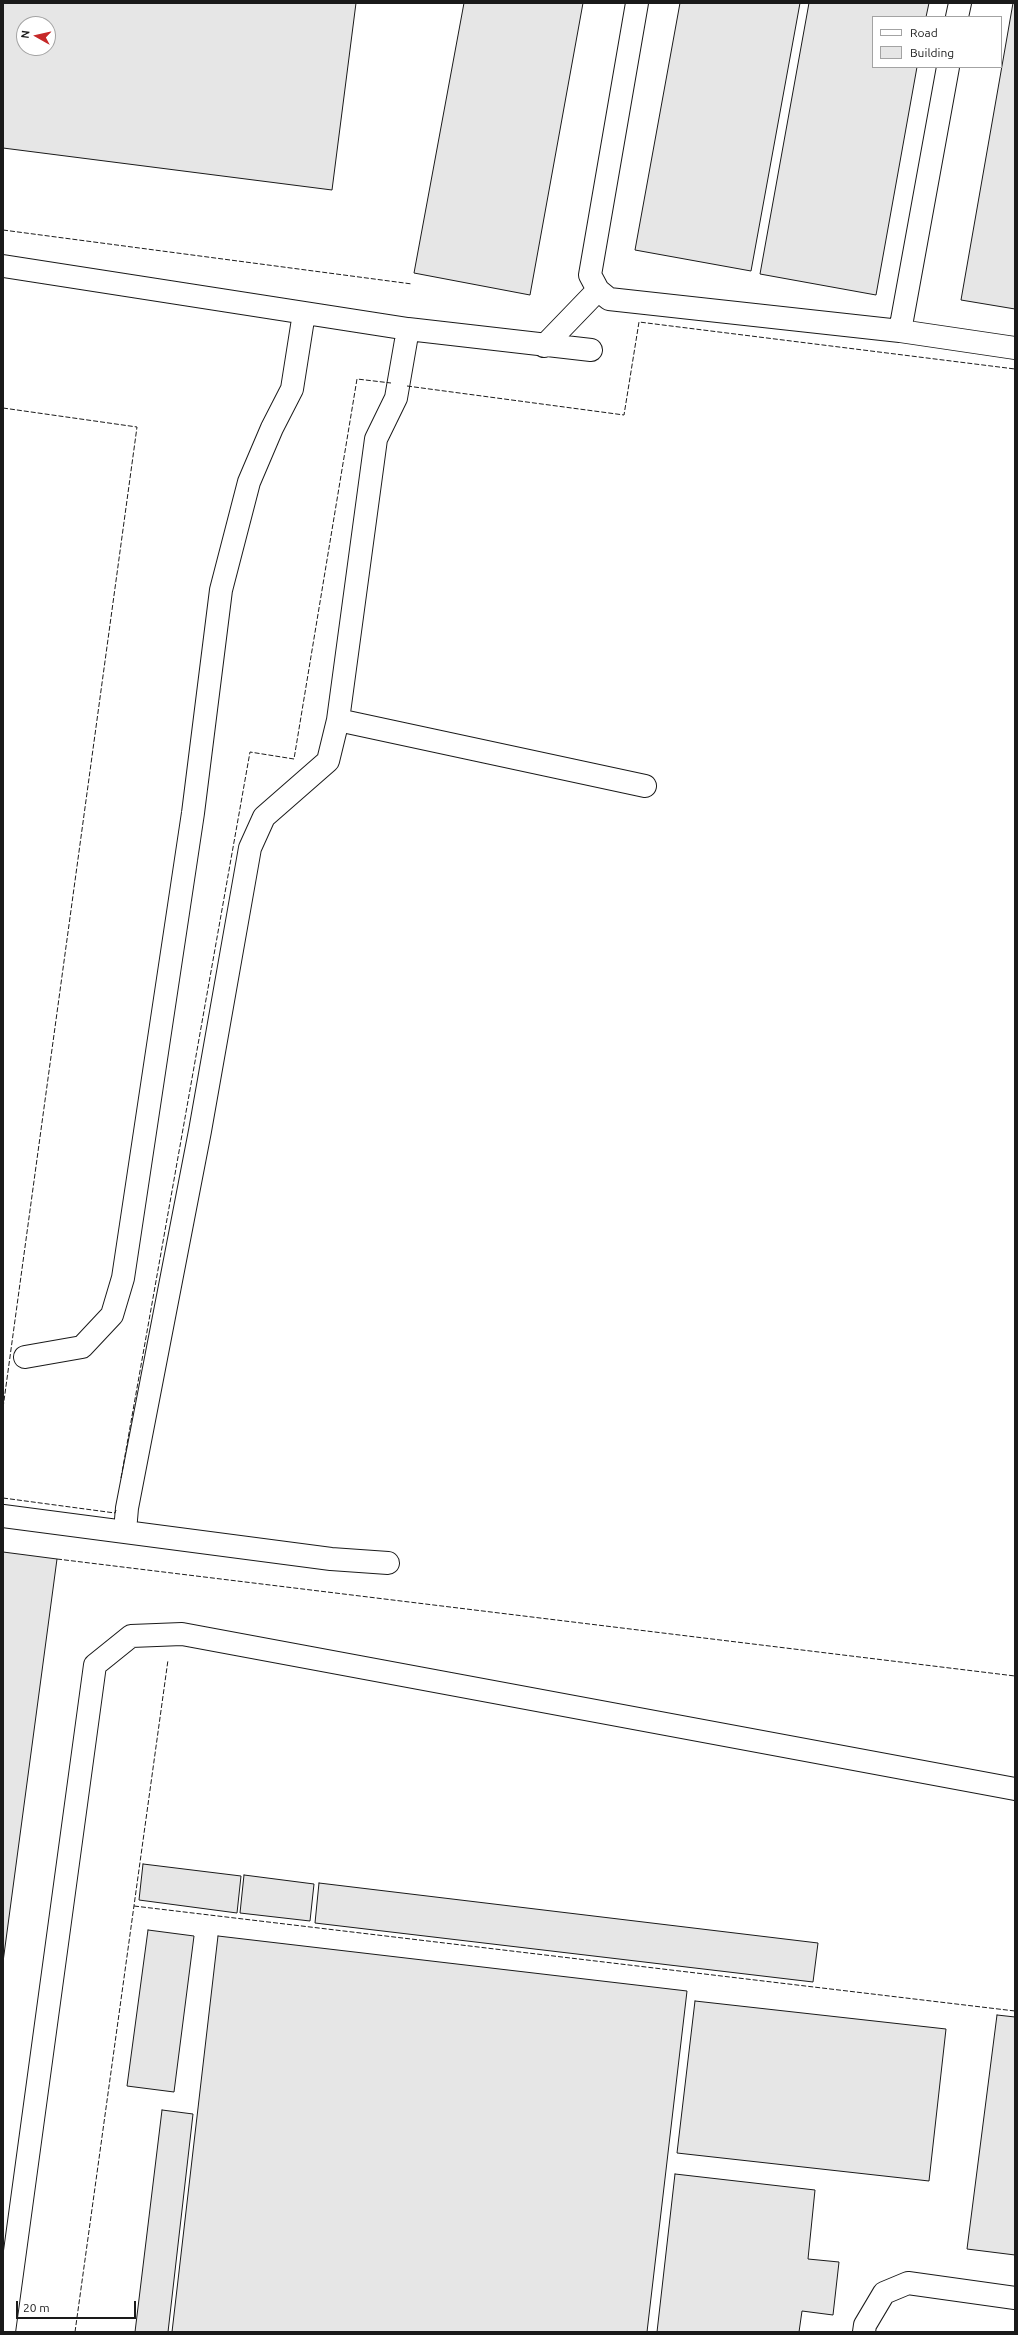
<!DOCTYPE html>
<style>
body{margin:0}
#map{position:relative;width:1018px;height:2335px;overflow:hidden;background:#fff;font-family:Ubuntu,sans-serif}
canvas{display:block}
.frame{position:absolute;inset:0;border:4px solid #1a1a1a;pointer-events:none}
.legend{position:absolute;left:872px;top:16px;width:130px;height:52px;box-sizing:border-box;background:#fff;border:1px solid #a3a3a3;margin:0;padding:5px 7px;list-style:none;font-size:12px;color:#1a1a1a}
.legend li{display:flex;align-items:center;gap:8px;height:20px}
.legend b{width:20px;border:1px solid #a3a3a3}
.north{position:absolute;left:16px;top:16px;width:40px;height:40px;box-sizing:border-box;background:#fff;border:1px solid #a3a3a3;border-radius:50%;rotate:278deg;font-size:11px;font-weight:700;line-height:16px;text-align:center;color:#1a1a1a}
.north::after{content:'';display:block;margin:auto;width:14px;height:18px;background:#c62828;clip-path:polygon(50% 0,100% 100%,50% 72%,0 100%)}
.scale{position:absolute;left:16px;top:2301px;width:120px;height:18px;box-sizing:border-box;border:2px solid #1a1a1a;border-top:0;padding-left:5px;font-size:12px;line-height:14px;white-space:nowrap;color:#1a1a1a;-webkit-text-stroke:3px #fff;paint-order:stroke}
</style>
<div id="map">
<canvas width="1018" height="2335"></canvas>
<div class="frame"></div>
<ul class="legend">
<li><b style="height:5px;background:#fff"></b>Road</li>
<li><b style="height:11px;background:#e6e6e6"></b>Building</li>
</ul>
<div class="north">N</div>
<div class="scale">20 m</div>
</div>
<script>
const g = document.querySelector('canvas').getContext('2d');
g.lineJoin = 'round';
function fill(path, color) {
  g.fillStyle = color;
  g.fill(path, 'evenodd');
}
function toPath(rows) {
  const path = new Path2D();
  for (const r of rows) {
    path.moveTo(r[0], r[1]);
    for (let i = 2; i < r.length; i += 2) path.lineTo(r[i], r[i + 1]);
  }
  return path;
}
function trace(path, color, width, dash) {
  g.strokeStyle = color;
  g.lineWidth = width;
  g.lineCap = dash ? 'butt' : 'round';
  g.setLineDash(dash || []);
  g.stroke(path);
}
const building = toPath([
 [3,3,356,3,332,190,3,148,3,3],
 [24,24,48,24,48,48,24,48,24,24],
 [464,3,583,3,530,295,414,273,464,3],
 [680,3,800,3,751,271,635,250,680,3],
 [809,3,929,3,926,17,873,17,873,67,917,67,876,295,760,274,809,3],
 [1013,3,1015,3,1015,309,961,300,1013,3],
 [3,1552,57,1559,3,1962,3,1552],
 [143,1864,241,1876,237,1913,139,1900,143,1864],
 [244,1875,314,1884,310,1921,240,1913,244,1875],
 [319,1883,818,1943,813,1982,315,1923,319,1883],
 [148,1930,194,1936,174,2092,127,2086,148,1930],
 [218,1936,687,1991,647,2332,172,2332,218,1936],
 [695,2001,946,2029,929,2181,677,2153,695,2001],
 [997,2015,1015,2017,1015,2255,967,2249,997,2015],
 [162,2110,193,2114,168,2332,135,2332,162,2110],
 [675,2174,815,2190,808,2259,839,2262,833,2315,802,2311,799,2332,657,2332,675,2174]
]);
const minor = toPath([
 [637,3,590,275,598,290,609,299,900,331,1015,348],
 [957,17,960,3],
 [3,266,408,329,591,350],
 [900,331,948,67],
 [544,346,598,290],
 [338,720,645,786],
 [25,1357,82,1347,112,1315,123,1278,193,813,221,590,249,482,272,428,292,389,304,313],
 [3,1516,331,1559,388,1563],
 [125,1531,127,1508,200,1131,250,848,264,817,328,761,338,720,376,439,396,398,408,329],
 [4,2332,95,1665,131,1636,182,1634,1015,1789],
 [864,2332,865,2325,884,2293,908,2283,1015,2298]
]);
const fence = toPath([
 [3,230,412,284],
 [407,386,624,415,639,322,1015,369],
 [3,408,137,427,3,1408],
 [121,1478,250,752,294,759,357,379,391,383],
 [3,1498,115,1513,116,1510],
 [57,1559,1015,1676],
 [134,1906,1015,2011],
 [75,2332,168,1660]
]);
fill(building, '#e6e6e6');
trace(building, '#1a1a1a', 1);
trace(minor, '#1a1a1a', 24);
trace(minor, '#fff', 22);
trace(fence, '#1a1a1a', 1, [5, 2]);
</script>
